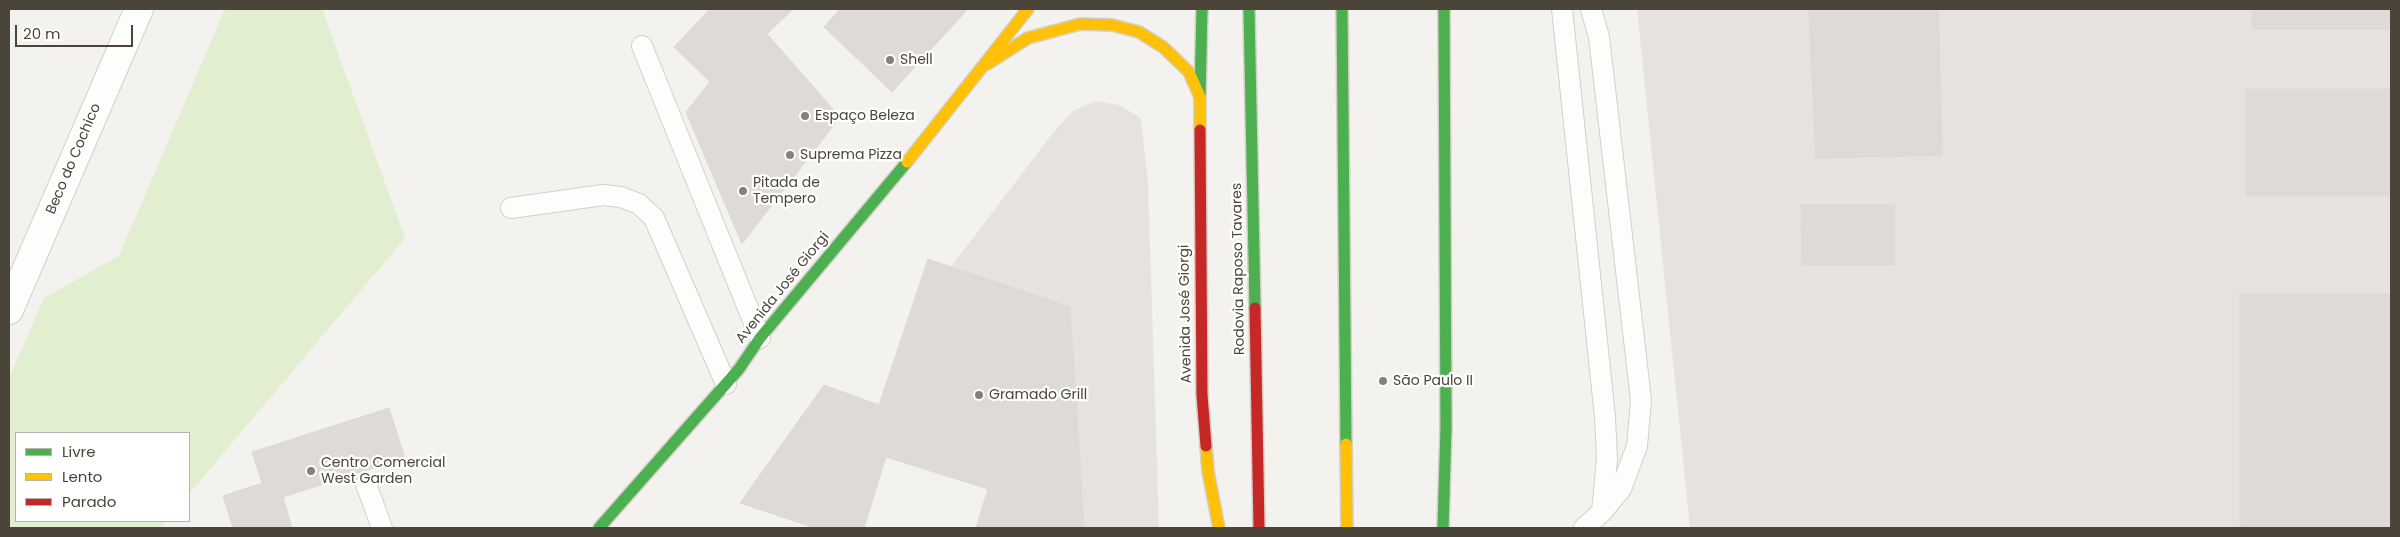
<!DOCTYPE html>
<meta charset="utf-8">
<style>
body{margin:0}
#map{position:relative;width:2400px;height:537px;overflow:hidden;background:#f4f2ee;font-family:Poppins,sans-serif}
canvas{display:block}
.frame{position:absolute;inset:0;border:10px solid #4b4439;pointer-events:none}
.legend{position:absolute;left:15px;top:432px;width:175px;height:90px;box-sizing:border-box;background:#fff;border:1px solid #b7b4b0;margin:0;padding:6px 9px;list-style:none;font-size:15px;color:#4b4439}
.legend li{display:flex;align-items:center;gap:10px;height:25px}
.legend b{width:25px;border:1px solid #b7b4b0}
.scale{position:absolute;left:15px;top:25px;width:118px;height:22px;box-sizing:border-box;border:2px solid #4b4439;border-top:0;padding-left:6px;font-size:15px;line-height:18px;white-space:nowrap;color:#4b4439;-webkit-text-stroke:4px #fff;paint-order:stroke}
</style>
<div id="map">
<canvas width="2400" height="537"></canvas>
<div class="frame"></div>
<ul class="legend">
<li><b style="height:6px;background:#4caf50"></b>Livre</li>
<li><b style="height:6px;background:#ffc107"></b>Lento</li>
<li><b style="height:6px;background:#c62828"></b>Parado</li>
</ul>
<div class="scale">20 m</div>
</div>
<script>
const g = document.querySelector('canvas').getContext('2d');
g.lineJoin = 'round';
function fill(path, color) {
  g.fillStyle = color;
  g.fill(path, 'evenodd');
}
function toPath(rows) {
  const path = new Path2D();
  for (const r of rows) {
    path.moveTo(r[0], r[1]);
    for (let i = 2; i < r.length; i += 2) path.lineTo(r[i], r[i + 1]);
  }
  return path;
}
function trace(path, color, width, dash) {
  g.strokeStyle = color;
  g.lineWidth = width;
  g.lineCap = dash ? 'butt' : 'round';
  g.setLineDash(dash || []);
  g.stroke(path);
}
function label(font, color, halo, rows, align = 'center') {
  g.font = font + ' Poppins,sans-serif';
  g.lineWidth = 4.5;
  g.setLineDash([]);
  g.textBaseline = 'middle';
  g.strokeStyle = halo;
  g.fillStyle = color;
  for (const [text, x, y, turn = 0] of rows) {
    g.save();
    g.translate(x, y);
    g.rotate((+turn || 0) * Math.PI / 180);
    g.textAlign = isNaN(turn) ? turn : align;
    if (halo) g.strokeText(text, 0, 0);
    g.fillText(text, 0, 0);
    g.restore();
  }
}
const industrial = toPath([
 [1637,9,2391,9,2391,528,1690,528]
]);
const green = toPath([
 [225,9,322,9,405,238,189,494,189,433,16,433,16,521,166,521,160,528,9,528,9,378,44,298,119,256]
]);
const parking = toPath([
 [1095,101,1119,105,1141,118,1148,183,1159,528,1084,528,1070,307,951,267,1052,134,1073,111]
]);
const building = toPath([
 [710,9,793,9,767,34,840,117,742,244,686,112,710,82,674,47,710,9],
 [840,9,968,9,892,92,824,27,840,9],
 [1809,9,1938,9,1942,155,1816,158,1809,9],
 [2252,9,2391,9,2391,29,2252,29,2252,9],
 [2246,89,2391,89,2391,196,2246,196,2246,89],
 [1801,205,1895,205,1895,265,1802,265,1801,205],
 [928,259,1070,307,1084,528,815,528,740,503,824,385,879,405,928,259],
 [2240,294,2391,294,2391,528,2240,528,2240,294],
 [389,408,405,458,283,497,292,528,233,528,223,496,262,483,252,452,389,408],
 [886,457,988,489,976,528,864,528,886,457]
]);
const lane = toPath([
 [1562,9,1605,417,1607,459,1602,512],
 [642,46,760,338],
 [511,208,603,195,621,197,639,204,654,218,726,384],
 [366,484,382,528],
 [1584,528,1602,512,1621,489,1637,446,1641,400,1599,37,1591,9]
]);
const street = toPath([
 [9,310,139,9]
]);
const fast = toPath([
 [1249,9,1255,308],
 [1342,9,1346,444],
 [1200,95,1202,9],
 [599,528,739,369,760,338,907,162],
 [1443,528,1446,428,1444,9]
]);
const slow = toPath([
 [987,64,1028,38,1080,24,1112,25,1139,32,1163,47,1189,72,1200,97,1200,130],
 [907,162,1028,9],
 [1346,444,1347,528],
 [1206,446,1208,471,1219,528]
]);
const jam = toPath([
 [1200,130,1202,395,1206,446],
 [1255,308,1259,528]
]);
const markers = [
 [890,60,5,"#868178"],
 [805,116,5,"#868178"],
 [790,155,5,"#868178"],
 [743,191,5,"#868178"],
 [1383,381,5,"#868178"],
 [979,395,5,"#868178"],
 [311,471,5,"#868178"]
];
const poiNames = [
 ["Shell",900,60],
 ["Espaço Beleza",815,116],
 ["Suprema Pizza",800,155],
 ["Pitada de",753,183],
 ["Tempero",753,199],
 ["São Paulo II",1393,381],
 ["Gramado Grill",989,395],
 ["Centro Comercial",321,463],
 ["West Garden",321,479]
];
const streetNames = [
 ["Beco do Cochico",74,159,-67],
 ["Rodovia Raposo Tavares",1239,269,-91],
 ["Avenida José Giorgi",783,288,-51],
 ["Avenida José Giorgi",1186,314,-91]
];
fill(industrial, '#e6e2de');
fill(green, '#e1eecf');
fill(parking, '#e6e3df');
fill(building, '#dedbd6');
trace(building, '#dcd9d4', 1);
trace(lane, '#d2d0cb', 22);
trace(street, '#d2d0cb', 30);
trace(fast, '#d3cfc5', 14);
trace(slow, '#d3cfc5', 14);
trace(jam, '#d3cfc5', 14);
trace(lane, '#fdfdfc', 20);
trace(street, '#fdfdfc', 28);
trace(fast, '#4caf50', 11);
trace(slow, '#ffc107', 11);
trace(jam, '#c62828', 11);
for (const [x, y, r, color] of markers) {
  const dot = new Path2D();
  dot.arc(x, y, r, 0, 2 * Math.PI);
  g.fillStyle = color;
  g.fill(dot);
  trace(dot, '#fff', 2);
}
label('14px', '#4b4439', '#fff', poiNames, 'left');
label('14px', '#4b4439', '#fff', streetNames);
</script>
